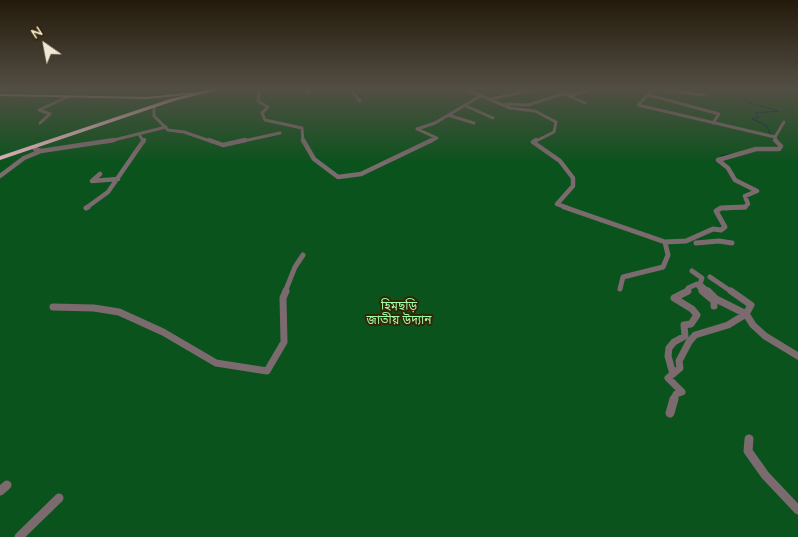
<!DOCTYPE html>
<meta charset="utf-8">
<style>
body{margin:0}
#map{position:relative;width:798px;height:537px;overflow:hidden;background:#403013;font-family:Quicksand,sans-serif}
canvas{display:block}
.north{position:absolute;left:20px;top:20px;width:50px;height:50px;-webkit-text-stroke:4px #362608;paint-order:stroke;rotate:327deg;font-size:14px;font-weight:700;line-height:20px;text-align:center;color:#f1e7d6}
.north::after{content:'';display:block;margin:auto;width:18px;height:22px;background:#f1e7d6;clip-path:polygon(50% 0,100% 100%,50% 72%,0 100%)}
</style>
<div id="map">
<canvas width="798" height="537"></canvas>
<div class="north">N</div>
</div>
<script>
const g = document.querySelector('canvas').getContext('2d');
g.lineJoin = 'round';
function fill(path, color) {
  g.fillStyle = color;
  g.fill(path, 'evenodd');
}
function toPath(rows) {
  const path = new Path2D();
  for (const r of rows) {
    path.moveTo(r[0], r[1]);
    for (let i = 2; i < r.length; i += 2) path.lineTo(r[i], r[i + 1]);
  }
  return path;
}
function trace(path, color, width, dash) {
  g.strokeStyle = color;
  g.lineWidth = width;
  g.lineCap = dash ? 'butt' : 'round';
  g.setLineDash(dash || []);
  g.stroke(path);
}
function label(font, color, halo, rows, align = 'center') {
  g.font = font + ' Quicksand,"Noto Sans Bengali",sans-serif';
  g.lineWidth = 4;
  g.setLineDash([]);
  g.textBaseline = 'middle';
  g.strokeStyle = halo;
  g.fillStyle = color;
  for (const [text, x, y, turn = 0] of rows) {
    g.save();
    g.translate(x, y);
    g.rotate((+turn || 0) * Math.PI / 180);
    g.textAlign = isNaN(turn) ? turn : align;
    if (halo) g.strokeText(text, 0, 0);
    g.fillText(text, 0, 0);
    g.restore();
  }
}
const green = toPath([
 [0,89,798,89,798,537,0,537]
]);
const stream = toPath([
 [744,98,746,102,779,111,755,113,759,117,752,119,766,125,774,141],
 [721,156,731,154]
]);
const streetFar4 = toPath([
 [260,89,258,101,268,107,262,113,265,120,302,128,303,142],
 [307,89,308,93],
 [350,89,360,101],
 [465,89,510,108,535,111,556,122,554,132,534,142],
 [554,89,585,103],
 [654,89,638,105,775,137],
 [654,89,704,95],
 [570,95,585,92],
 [649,95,719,114,713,123],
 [491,99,532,90,530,89],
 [506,104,528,105,566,93],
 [154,106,154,116,168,130,184,132,213,142],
 [466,106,493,118],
 [448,115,474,123],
 [40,123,50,114,39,110,67,97],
 [140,136,144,142],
 [775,137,784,122],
 [775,137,777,142],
 [106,142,166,127],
 [239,142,280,133],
 [429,142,437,138,417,129,435,123,482,95]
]);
const streetFar3 = toPath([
 [209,140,223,145,245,140],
 [303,140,314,159,338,177,361,174,432,140],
 [536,140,533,142,560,161,573,178,573,186,557,204,568,208],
 [35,149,41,151,114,140],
 [100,174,92,181,118,179],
 [0,176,24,158,41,151],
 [86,208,108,192,144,140],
 [725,208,745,207,748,204,745,196,757,191,735,180,728,168,718,160,756,149,779,149,781,146,775,140]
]);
const streetFar2 = toPath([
 [564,207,665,242],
 [86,208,88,207],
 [696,243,719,241,732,243],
 [692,271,702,278,700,284,709,292],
 [710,277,732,292],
 [620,289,623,277,663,267,668,255,665,242,686,241,713,229,721,230,725,227,716,211,721,208,745,207],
 [285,292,295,267,303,255],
 [687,292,688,288,697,284,703,292]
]);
const streetFar1 = toPath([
 [702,291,714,301,714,306],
 [708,291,716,299,746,314,753,325,765,336,798,356],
 [53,307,94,308,119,312,163,332,216,363,267,371,284,342,283,298,286,291],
 [673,374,668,356,669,348,674,342,685,336,684,325,691,324,697,315,692,309,674,298,688,291],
 [674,400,676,394,682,392,668,378,680,368,679,361,689,342,695,335,728,325,746,314,751,305,731,291]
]);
const street = toPath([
 [670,413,674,399],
 [749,439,748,451,765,475,798,510],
 [0,491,7,485],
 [19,537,59,498]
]);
const primary = toPath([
 [205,91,207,92,207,93,147,99,0,96,0,94,147,97,205,91]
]);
const highway = toPath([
 [212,89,221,89,174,101,0,160,0,156,170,99,212,89]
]);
const parkNames = [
 ["হিমছড়ি",399,306],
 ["জাতীয় উদ্যান",399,320]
];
fill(green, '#0a531c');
trace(stream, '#002341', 1);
trace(streetFar4, '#7b6a6e', 3);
trace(streetFar3, '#7b6a6e', 4.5);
trace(streetFar2, '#7b6a6e', 5);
trace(streetFar1, '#7b6a6e', 7);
trace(street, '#7b6a6e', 9);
fill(primary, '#c3a0a7');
fill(highway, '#dfb6be');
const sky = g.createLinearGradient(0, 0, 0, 164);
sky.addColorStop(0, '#231a0a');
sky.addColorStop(0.54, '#534e44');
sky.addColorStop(1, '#534e4400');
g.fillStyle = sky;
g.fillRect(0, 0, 798, 164);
label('12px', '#9ffea8', '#362608', parkNames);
</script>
